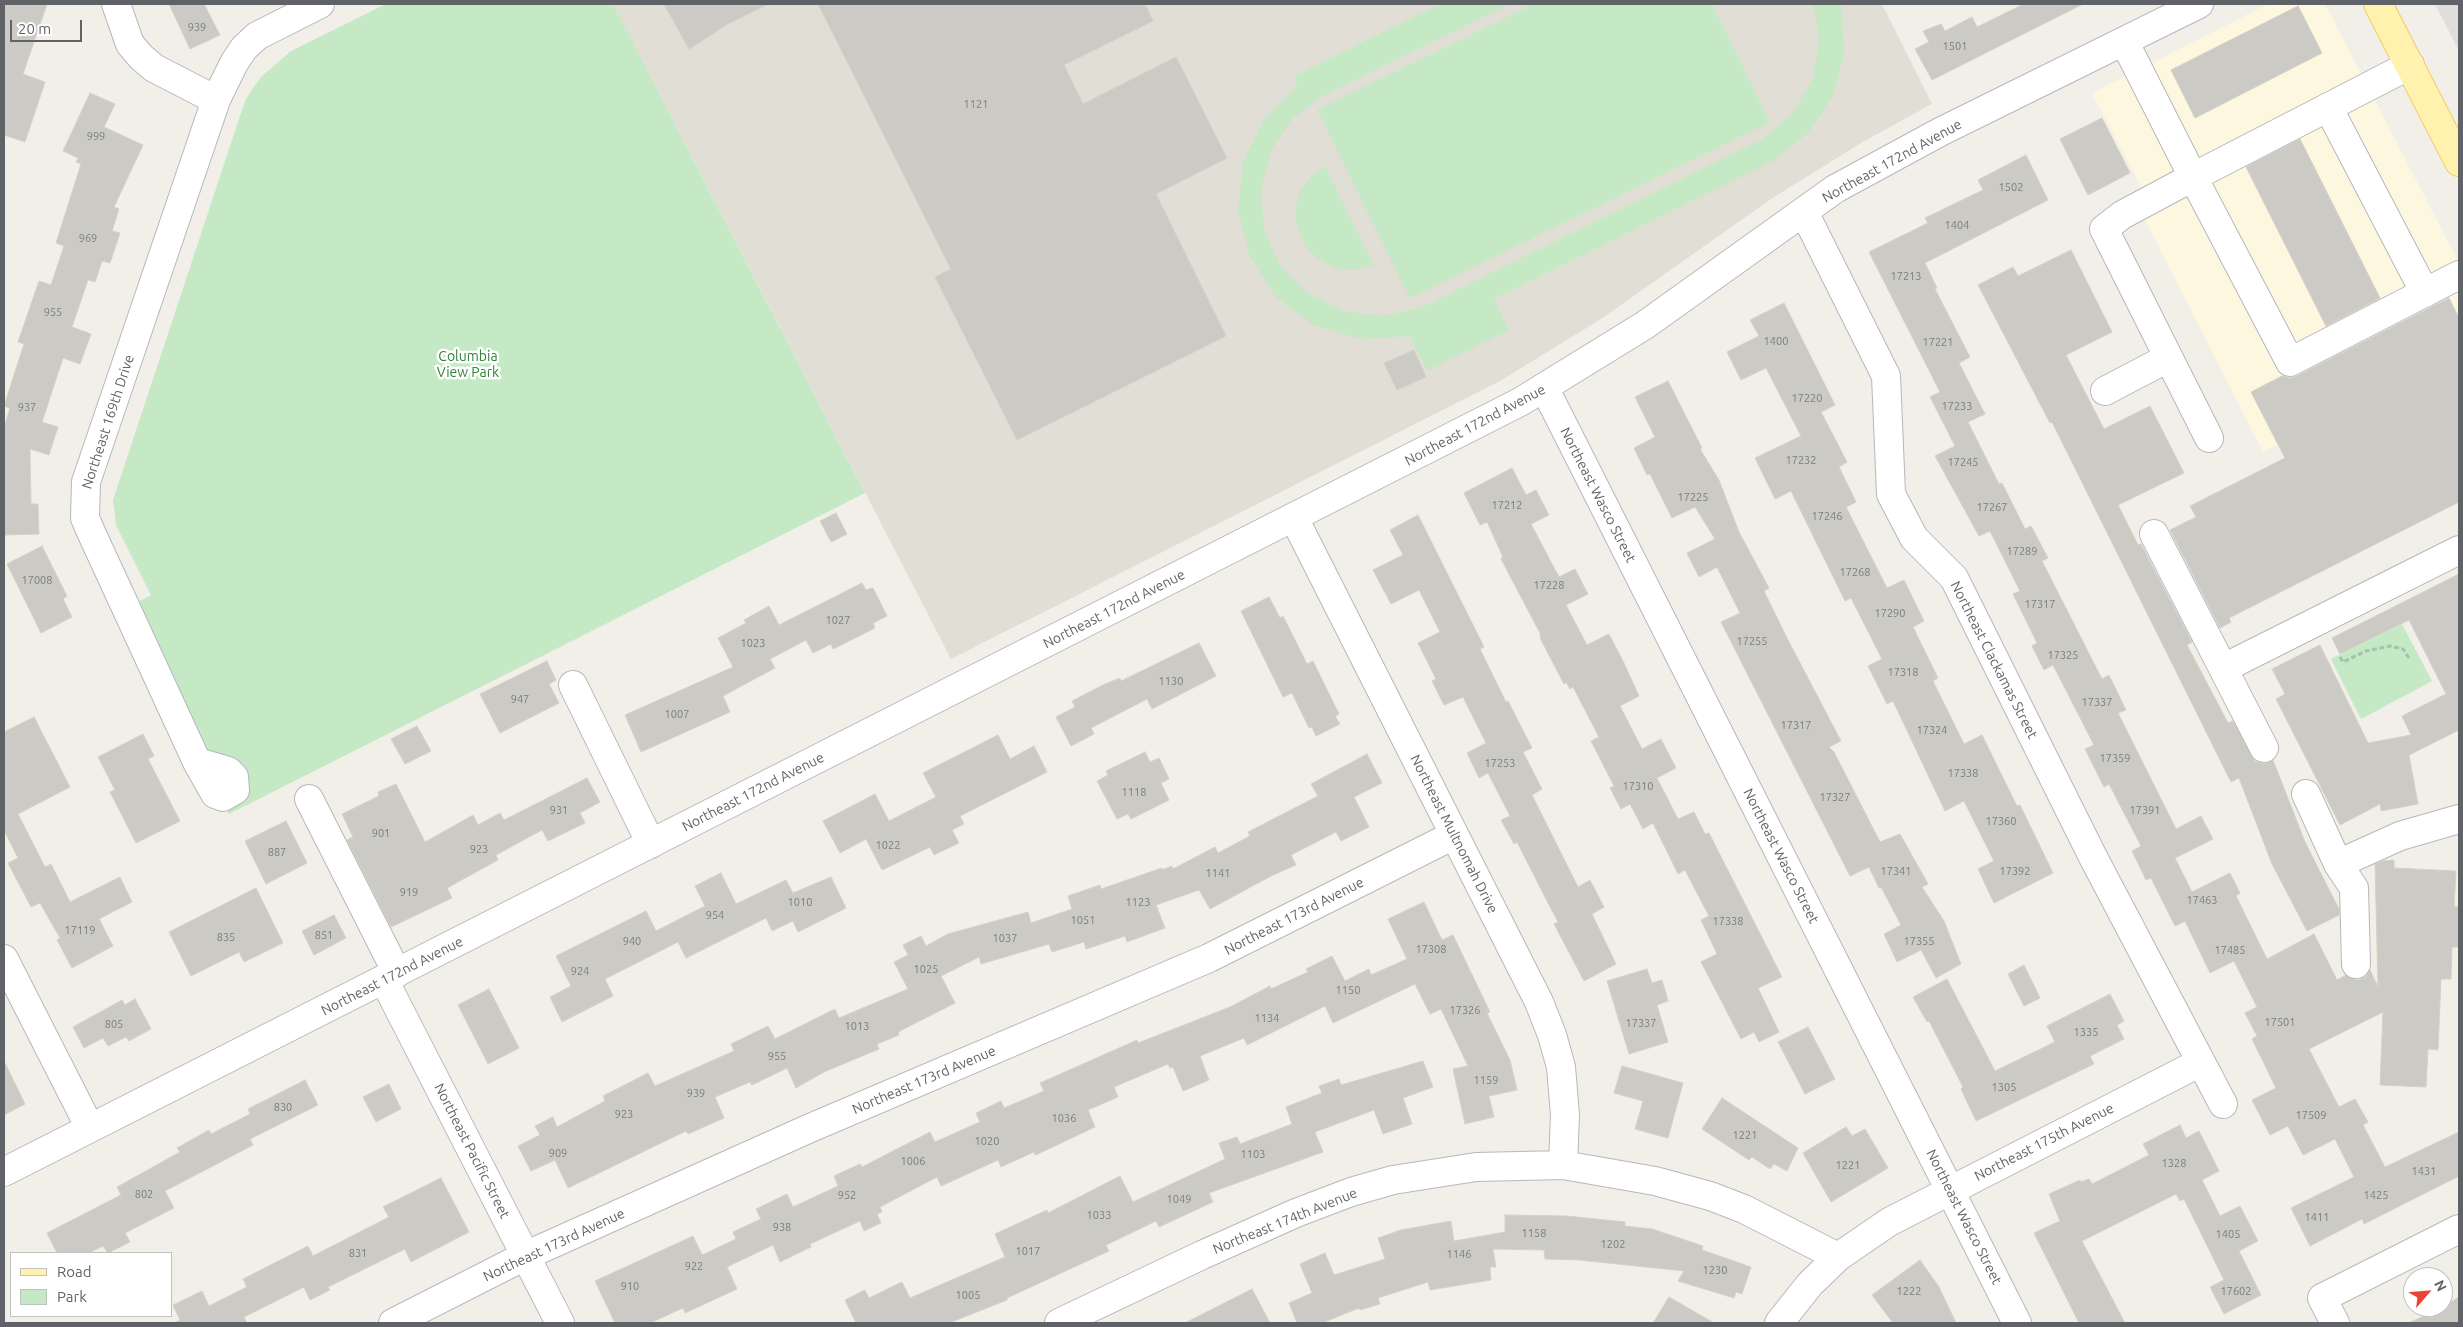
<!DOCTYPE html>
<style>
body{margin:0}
#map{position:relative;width:2463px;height:1327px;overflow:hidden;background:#f1efe8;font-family:Ubuntu,sans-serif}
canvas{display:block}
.frame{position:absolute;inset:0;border:5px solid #5f6368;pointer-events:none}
.legend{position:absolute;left:10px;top:1252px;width:162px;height:65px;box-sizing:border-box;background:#fff;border:1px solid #bfc1c3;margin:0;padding:6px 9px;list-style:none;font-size:15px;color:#5f6368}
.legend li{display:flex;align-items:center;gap:10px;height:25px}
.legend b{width:25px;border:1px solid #bfc1c3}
.north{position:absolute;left:2403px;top:1267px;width:50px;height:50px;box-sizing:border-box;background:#fff;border:1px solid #bfc1c3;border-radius:50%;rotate:63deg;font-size:14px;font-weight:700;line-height:20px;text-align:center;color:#5f6368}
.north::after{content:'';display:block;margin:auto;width:18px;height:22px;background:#ea4335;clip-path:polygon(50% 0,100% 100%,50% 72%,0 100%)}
.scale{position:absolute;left:10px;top:20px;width:72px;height:22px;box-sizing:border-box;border:2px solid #5f6368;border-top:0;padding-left:6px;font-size:15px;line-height:18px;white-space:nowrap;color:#5f6368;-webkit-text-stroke:4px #fff;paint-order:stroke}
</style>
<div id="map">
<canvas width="2463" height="1327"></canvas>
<div class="frame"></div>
<ul class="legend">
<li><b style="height:6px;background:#fff2af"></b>Road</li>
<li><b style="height:14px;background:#c5e8c5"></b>Park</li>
</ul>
<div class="north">N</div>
<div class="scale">20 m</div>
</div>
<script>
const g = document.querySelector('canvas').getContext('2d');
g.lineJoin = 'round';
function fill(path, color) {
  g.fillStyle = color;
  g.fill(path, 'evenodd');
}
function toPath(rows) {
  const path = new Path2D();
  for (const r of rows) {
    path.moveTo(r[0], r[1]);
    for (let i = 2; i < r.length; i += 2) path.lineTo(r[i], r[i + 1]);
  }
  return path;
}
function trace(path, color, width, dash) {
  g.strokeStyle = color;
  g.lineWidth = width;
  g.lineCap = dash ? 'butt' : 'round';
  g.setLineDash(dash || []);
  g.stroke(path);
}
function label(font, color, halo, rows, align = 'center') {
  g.font = font + ' Ubuntu,sans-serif';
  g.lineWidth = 5;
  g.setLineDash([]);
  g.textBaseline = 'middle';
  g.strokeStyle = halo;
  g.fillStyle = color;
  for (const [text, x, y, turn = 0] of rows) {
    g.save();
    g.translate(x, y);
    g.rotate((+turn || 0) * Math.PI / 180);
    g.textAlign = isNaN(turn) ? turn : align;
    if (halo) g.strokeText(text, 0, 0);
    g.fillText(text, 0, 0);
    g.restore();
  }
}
const commercial = toPath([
 [2268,4,2325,4,2459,263,2459,352,2263,452,2133,196,2143,191,2092,93]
]);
const industrial = toPath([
 [2435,4,2459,4,2459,51]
]);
const education = toPath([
 [613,4,1882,4,1932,104,1861,143,1771,199,1601,319,1500,381,951,659]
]);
const green = toPath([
 [386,4,613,4,865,493,229,814,124,609,151,595,116,525,113,500,245,101,251,91,261,77,291,51],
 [1440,4,1510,4,1324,95,1292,119,1270,152,1261,190,1264,229,1280,265,1308,293,1343,311,1382,316,1420,308,1763,139,1793,113,1813,78,1819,38,1813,4,1840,4,1842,12,1844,56,1832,97,1808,133,1774,160,1494,299,1509,330,1427,371,1410,336,1362,339,1315,326,1276,297,1250,257,1238,210,1243,162,1264,119,1298,85,1294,76],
 [1534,4,1712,4,1770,122,1410,298,1317,110],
 [1325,166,1374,265,1355,270,1336,268,1319,260,1306,247,1298,230,1295,212,1299,193,1310,177],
 [2402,624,2432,681,2361,719,2331,659]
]);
const building = toPath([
 [4,4,47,4,23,74,45,82,25,142,4,135,4,4],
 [169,4,204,4,220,35,190,49,169,4],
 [664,4,768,4,728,24,689,49,664,4],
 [818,4,1145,4,1153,21,1064,65,1083,104,1176,57,1227,158,1156,194,1226,336,1017,440,935,277,951,269,818,4],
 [2024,4,2083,4,1932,80,1915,49,1929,42,1923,31,1941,24,1945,31,1972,17,1977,27,2024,4],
 [2298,6,2322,53,2195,118,2171,70,2298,6],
 [90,93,115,104,104,127,143,145,114,207,119,209,112,231,120,233,110,263,102,261,95,282,88,280,72,327,91,334,80,364,63,358,42,422,58,427,49,455,30,449,31,504,38,504,39,534,4,535,4,428,10,408,4,406,24,344,18,342,39,281,51,285,64,246,56,243,81,164,76,162,78,158,63,151,90,93],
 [2102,118,2130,173,2088,195,2060,139,2102,118],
 [2300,139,2380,298,2326,326,2246,167,2300,139],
 [2026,155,2048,200,1925,263,1937,288,1935,289,1970,357,1959,363,1985,414,1968,422,1999,484,2002,483,2025,529,2031,526,2048,558,2042,561,2102,679,2109,675,2126,710,2118,713,2176,829,2201,816,2213,839,2175,858,2192,892,2230,873,2240,893,2236,896,2267,959,2314,934,2337,980,2346,975,2357,980,2365,977,2370,970,2378,987,2375,864,2383,861,2394,860,2394,868,2456,871,2454,906,2459,907,2459,947,2452,947,2451,979,2441,979,2438,1050,2428,1049,2426,1087,2380,1085,2383,1012,2309,1049,2339,1107,2355,1099,2368,1122,2363,1125,2385,1167,2459,1132,2459,1176,2364,1224,2362,1219,2310,1246,2291,1208,2354,1177,2335,1139,2303,1155,2288,1126,2270,1135,2252,1100,2276,1088,2252,1039,2257,1036,2245,1013,2257,1007,2234,961,2210,973,2185,921,2175,926,2151,878,2146,880,2132,851,2141,846,2109,784,2104,787,2085,749,2094,745,2053,665,2044,670,2032,646,2037,643,2013,594,2020,591,1990,531,1979,536,1935,456,1955,446,1930,397,1940,392,1869,252,1928,223,1925,218,1983,190,1978,180,2026,155],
 [2071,250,2112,332,2066,355,2104,429,2150,406,2184,473,2118,505,2138,545,2141,544,2192,642,2187,645,2228,723,2233,721,2255,761,2264,764,2273,760,2305,842,2339,909,2339,915,2307,931,2272,864,2239,778,2231,782,2052,422,2050,423,1978,285,2013,267,2018,276,2071,250],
 [2449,298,2459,318,2459,502,2229,618,2231,622,2220,628,2170,530,2196,517,2190,506,2285,458,2251,392,2282,376,2290,378,2297,376,2449,298],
 [1784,303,1835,405,1821,412,1847,462,1839,467,1856,502,1846,507,1887,588,1904,580,1924,621,1913,627,1938,678,1933,681,1964,744,1982,735,2017,806,2020,805,2053,873,1994,903,1978,869,1994,861,1964,801,1945,811,1893,701,1887,704,1868,666,1882,659,1851,598,1845,601,1791,491,1775,499,1755,458,1801,436,1766,368,1741,380,1727,352,1759,336,1750,320,1784,303],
 [1414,350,1426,377,1397,390,1384,363,1414,350],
 [1668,381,1702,448,1700,449,1719,480,1739,532,1769,588,1764,591,1787,638,1841,741,1829,747,1834,752,1880,842,1900,834,1928,884,1922,887,1944,921,1961,964,1936,978,1921,950,1897,962,1884,934,1901,925,1881,887,1879,888,1869,867,1850,876,1721,622,1740,613,1717,567,1699,577,1687,553,1715,539,1695,507,1672,518,1650,474,1647,475,1634,448,1655,437,1635,397,1668,381],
 [1512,468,1526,495,1536,490,1549,515,1531,524,1559,577,1575,569,1588,594,1566,605,1587,645,1609,634,1623,661,1639,696,1620,706,1642,749,1661,739,1676,768,1657,778,1678,819,1694,812,1705,834,1709,833,1782,977,1758,988,1779,1032,1759,1042,1754,1032,1741,1039,1701,962,1717,954,1701,920,1709,916,1685,870,1678,874,1653,823,1643,829,1630,804,1621,809,1610,788,1614,786,1591,741,1599,737,1573,687,1570,689,1566,682,1564,684,1541,640,1540,633,1501,559,1503,557,1487,522,1480,525,1464,493,1512,468],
 [836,513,847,534,831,542,820,521,836,513],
 [1418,515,1484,647,1480,649,1506,702,1508,701,1532,748,1523,752,1542,789,1532,795,1578,887,1590,880,1604,907,1592,914,1616,964,1584,981,1554,924,1558,922,1548,903,1517,842,1514,844,1501,820,1510,816,1488,773,1479,778,1467,753,1486,743,1463,697,1444,705,1432,681,1436,679,1418,643,1440,632,1419,590,1391,604,1373,570,1403,555,1390,530,1418,515],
 [42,546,67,596,63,599,72,617,41,633,7,564,42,546],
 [2459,574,2459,730,2409,755,2418,804,2381,811,2380,804,2340,825,2276,699,2285,694,2272,669,2320,645,2368,743,2411,735,2402,716,2446,694,2409,620,2340,654,2332,638,2459,574],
 [862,583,866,590,873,588,887,616,873,623,875,628,833,649,831,644,813,653,806,640,770,659,775,668,723,696,730,712,641,752,625,715,733,667,718,638,746,623,744,620,769,606,779,625,862,583],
 [1269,597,1280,618,1283,616,1307,664,1313,661,1339,714,1335,716,1340,724,1316,736,1312,727,1309,728,1292,693,1283,697,1241,611,1269,597],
 [1199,643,1216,676,1152,709,1147,699,1091,728,1094,734,1071,746,1056,717,1075,707,1072,701,1105,684,1120,678,1121,681,1199,643],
 [547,661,556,680,549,684,559,703,500,733,480,694,547,661],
 [34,717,70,787,18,814,45,867,51,864,70,902,120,877,132,902,99,919,113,946,72,968,57,940,60,938,40,903,31,907,8,863,18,858,4,830,4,732,34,717],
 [417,726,431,751,405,764,391,739,417,726],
 [143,734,154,756,148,759,180,821,136,843,110,792,115,790,98,757,143,734],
 [998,735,1010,759,1034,746,1047,772,960,816,964,824,952,830,959,843,934,855,930,847,882,870,866,839,840,853,823,821,875,794,889,821,936,797,923,773,998,735],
 [1145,752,1150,762,1159,758,1169,779,1161,783,1169,800,1131,819,1128,814,1117,819,1097,781,1108,775,1106,771,1145,752],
 [1367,754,1382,783,1354,797,1369,827,1341,841,1336,832,1291,855,1296,865,1271,876,1210,909,1199,890,1156,905,1165,928,1127,942,1125,936,1086,949,1084,942,1052,952,1049,944,981,964,979,957,941,976,955,1003,898,1032,899,1035,877,1044,879,1049,824,1072,796,1088,787,1068,752,1085,750,1082,715,1097,724,1118,688,1134,686,1131,568,1188,555,1160,531,1171,518,1146,540,1135,535,1126,553,1117,557,1127,605,1101,603,1096,648,1073,655,1086,734,1051,731,1044,768,1026,775,1039,835,1009,839,1018,908,989,894,962,908,955,903,945,921,936,926,946,948,934,1028,912,1031,923,1072,909,1068,896,1100,885,1101,889,1162,868,1162,870,1172,866,1173,869,1215,847,1218,853,1250,836,1248,832,1318,796,1311,784,1367,754],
 [587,778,600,802,580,813,585,823,548,841,542,830,496,855,498,860,447,888,452,898,391,927,347,840,353,837,342,814,379,796,378,792,396,784,425,842,473,815,478,825,500,813,504,820,587,778],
 [286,821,307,863,266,884,245,841,286,821],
 [721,873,736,904,786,880,793,893,831,877,846,908,798,932,793,921,772,931,766,918,686,958,678,942,605,979,613,996,562,1022,550,997,571,986,556,956,646,911,656,931,705,906,695,886,721,873],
 [256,888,283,943,244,962,239,952,191,976,169,932,256,888],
 [1424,902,1442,940,1453,935,1490,1012,1487,1013,1510,1060,1517,1090,1489,1096,1494,1117,1465,1124,1453,1069,1468,1066,1441,1009,1430,1014,1415,984,1333,1023,1325,1006,1247,1045,1244,1038,1200,1056,1209,1080,1183,1091,1173,1067,1170,1068,1168,1064,1114,1087,1118,1097,1088,1110,1095,1127,1038,1154,1035,1155,1034,1152,1001,1167,998,1160,941,1186,937,1177,880,1207,882,1212,877,1214,881,1223,864,1231,860,1221,810,1244,811,1247,780,1262,773,1245,727,1267,737,1289,685,1313,683,1308,650,1323,615,1323,595,1281,693,1236,702,1255,736,1239,733,1232,761,1219,756,1209,787,1194,793,1207,838,1186,834,1176,860,1164,862,1167,930,1132,935,1142,980,1122,976,1113,1001,1101,1004,1108,1044,1091,1040,1083,1137,1040,1138,1043,1230,1007,1270,986,1271,989,1308,972,1306,969,1332,956,1345,981,1369,969,1371,975,1407,959,1388,919,1424,902],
 [334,915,346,938,314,955,302,931,334,915],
 [2024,965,2040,998,2024,1006,2008,974,2024,965],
 [1647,969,1652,983,1662,980,1668,1001,1657,1005,1668,1042,1629,1054,1607,981,1647,969],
 [1947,979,1995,1071,2055,1042,2047,1026,2110,994,2124,1021,2117,1025,2124,1039,2090,1056,2094,1064,1976,1121,1961,1089,1963,1087,1929,1021,1927,1022,1913,997,1947,979],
 [489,989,519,1048,488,1064,458,1005,489,989],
 [135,999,151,1029,129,1041,126,1037,108,1046,103,1038,84,1048,73,1027,122,1000,125,1005,135,999],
 [1808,1027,1835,1079,1805,1094,1778,1042,1808,1027],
 [4,1061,25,1104,4,1115,4,1061],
 [1423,1061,1433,1087,1403,1098,1412,1124,1383,1134,1374,1110,1315,1132,1323,1152,1209,1193,1213,1202,1159,1227,1156,1221,1106,1245,1109,1251,1007,1298,1007,1300,949,1323,856,1323,845,1300,865,1290,869,1298,902,1282,910,1298,1005,1257,995,1234,1047,1210,1048,1213,1120,1176,1133,1202,1225,1159,1219,1143,1237,1137,1240,1144,1292,1124,1286,1107,1322,1093,1319,1086,1339,1079,1341,1085,1423,1061],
 [1622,1066,1683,1083,1668,1138,1635,1129,1643,1101,1614,1093,1622,1066],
 [305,1080,318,1105,250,1139,253,1145,165,1191,174,1208,125,1233,130,1242,108,1253,103,1246,89,1253,57,1253,47,1233,121,1195,117,1187,180,1152,177,1148,209,1130,211,1134,250,1114,248,1109,305,1080],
 [389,1084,401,1109,376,1122,363,1097,389,1084],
 [1722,1098,1798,1148,1787,1171,1774,1164,1770,1169,1752,1157,1749,1160,1702,1129,1722,1098],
 [2180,1125,2186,1138,2199,1131,2219,1171,2202,1180,2220,1216,2240,1206,2258,1241,2239,1251,2261,1295,2224,1314,2210,1287,2224,1280,2184,1199,2180,1201,2176,1194,2082,1241,2125,1323,2079,1323,2034,1233,2060,1221,2049,1194,2080,1180,2081,1182,2089,1179,2092,1184,2149,1155,2143,1144,2180,1125],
 [1846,1127,1852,1136,1865,1129,1888,1168,1831,1202,1803,1153,1846,1127],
 [441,1178,469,1232,411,1262,405,1249,328,1287,330,1290,310,1300,304,1287,244,1317,247,1323,174,1323,180,1320,173,1305,202,1291,209,1306,247,1287,243,1279,308,1246,313,1256,389,1217,383,1207,441,1178],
 [1505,1215,1567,1216,1625,1222,1625,1226,1652,1229,1703,1246,1702,1250,1751,1267,1742,1294,1736,1292,1734,1298,1678,1281,1684,1271,1579,1260,1545,1259,1544,1250,1493,1249,1496,1267,1490,1267,1491,1280,1430,1290,1428,1282,1378,1298,1380,1304,1360,1310,1359,1308,1322,1323,1297,1323,1289,1303,1312,1293,1300,1264,1325,1253,1334,1275,1385,1259,1378,1238,1401,1230,1451,1221,1454,1241,1505,1232,1505,1215],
 [1920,1260,1939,1287,1956,1323,1893,1323,1872,1295,1920,1260],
 [1252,1289,1270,1323,1185,1323,1252,1289],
 [1669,1297,1714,1323,1653,1323,1669,1297],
 [2459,1297,2459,1323,2409,1323,2443,1307,2459,1297]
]);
const path = toPath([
 [2340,657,2343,662,2366,651,2390,646,2403,649,2409,658]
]);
const minor = toPath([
 [116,4,130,44,141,57,154,68,216,100],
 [2124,41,2193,177,2122,215,2104,229,2209,438],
 [2410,65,2193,177,2290,362,2459,275],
 [2328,107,2425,293],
 [1804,212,1886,376,1891,494,1914,538,1954,578,2093,857,2223,1104],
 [1545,389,2017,1323],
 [2105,391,2168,358],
 [1294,518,1539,1002,1552,1035,1561,1067,1565,1115,1563,1165],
 [2154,534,2264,748],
 [2224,668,2459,550],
 [573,685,651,844],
 [197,762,228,771,234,777,235,790,223,797,215,794,197,762,91,532,85,518,86,482,216,100,234,63,244,48,257,36,320,4],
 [2306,794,2338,864,2400,836,2459,819],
 [309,799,397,973],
 [2338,864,2354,888,2356,964],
 [4,959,90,1128],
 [384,980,560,1323],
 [4,1172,1520,402,1645,325,1835,189,1940,132,2199,4],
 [393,1323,525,1256,808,1129,1209,958,1454,835],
 [1059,1323,1202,1255,1296,1213,1351,1192,1393,1180,1476,1167,1563,1165,1655,1181,1710,1196,1744,1209,1838,1257],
 [1779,1323,1810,1284,1838,1257,1889,1222,2201,1062],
 [2335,1323,2322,1298,2459,1229]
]);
const major = toPath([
 [2378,4,2459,162]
]);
const numberNames = [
 ["939",197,27],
 ["1501",1955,46],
 ["1121",976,104],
 ["999",96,136],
 ["1502",2011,187],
 ["1404",1957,225],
 ["969",88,238],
 ["17213",1906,276],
 ["955",53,312],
 ["1400",1776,341],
 ["17221",1938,342],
 ["17220",1807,398],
 ["17233",1957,406],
 ["937",27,407],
 ["17232",1801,460],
 ["17245",1963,462],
 ["17225",1693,497],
 ["17212",1507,505],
 ["17267",1992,507],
 ["17246",1827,516],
 ["17289",2022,551],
 ["17268",1855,572],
 ["17008",37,580],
 ["17228",1549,585],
 ["17317",2040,604],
 ["17290",1890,613],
 ["1027",838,620],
 ["17255",1752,641],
 ["1023",753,643],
 ["17325",2063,655],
 ["17318",1903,672],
 ["1130",1171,681],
 ["947",520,699],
 ["17337",2097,702],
 ["1007",677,714],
 ["17317",1796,725],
 ["17324",1932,730],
 ["17359",2115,758],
 ["17253",1500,763],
 ["17338",1963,773],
 ["17310",1638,786],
 ["1118",1134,792],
 ["17327",1835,797],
 ["931",559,810],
 ["17391",2145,810],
 ["17360",2001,821],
 ["901",381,833],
 ["1022",888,845],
 ["923",479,849],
 ["887",277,852],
 ["17341",1896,871],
 ["17392",2015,871],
 ["1141",1218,873],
 ["919",409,892],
 ["17463",2202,900],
 ["1010",800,902],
 ["1123",1138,902],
 ["954",715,915],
 ["1051",1083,920],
 ["17338",1728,921],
 ["17119",80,930],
 ["851",324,935],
 ["835",226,937],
 ["1037",1005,938],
 ["940",632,941],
 ["17355",1919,941],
 ["17308",1431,949],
 ["17485",2230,950],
 ["1025",926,969],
 ["924",580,971],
 ["1150",1348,990],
 ["17326",1465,1010],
 ["1134",1267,1018],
 ["17501",2280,1022],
 ["17337",1641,1023],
 ["805",114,1024],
 ["1013",857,1026],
 ["1335",2086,1032],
 ["955",777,1056],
 ["1159",1486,1080],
 ["1305",2004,1087],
 ["939",696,1093],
 ["830",283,1107],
 ["923",624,1114],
 ["17509",2311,1115],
 ["1036",1064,1118],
 ["1221",1745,1135],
 ["1020",987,1141],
 ["909",558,1153],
 ["1103",1253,1154],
 ["1006",913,1161],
 ["1328",2174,1163],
 ["1221",1848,1165],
 ["1431",2424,1171],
 ["802",144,1194],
 ["952",847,1195],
 ["1425",2376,1195],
 ["1049",1179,1199],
 ["1033",1099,1215],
 ["1411",2317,1217],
 ["938",782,1227],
 ["1158",1534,1233],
 ["1405",2228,1234],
 ["1202",1613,1244],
 ["1017",1028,1251],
 ["831",358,1253],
 ["1146",1459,1254],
 ["922",694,1266],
 ["1230",1715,1270],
 ["910",630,1286],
 ["1222",1909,1291],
 ["17602",2236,1291],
 ["1005",968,1295]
];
const streetNames = [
 ["Northeast 172nd Avenue",1892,161,-29],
 ["Northeast 169th Drive",108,422,-72],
 ["Northeast 172nd Avenue",1475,425,-28],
 ["Northeast Wasco Street",1598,495,63],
 ["Northeast 172nd Avenue",1114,609,-27],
 ["Northeast Clackamas Street",1994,660,63],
 ["Northeast 172nd Avenue",753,792,-27],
 ["Northeast Multnomah Drive",1454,834,63],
 ["Northeast Wasco Street",1781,856,63],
 ["Northeast 173rd Avenue",1294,916,-27],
 ["Northeast 172nd Avenue",392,976,-27],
 ["Northeast 173rd Avenue",924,1080,-23],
 ["Northeast 175th Avenue",2044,1142,-27],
 ["Northeast Pacific Street",472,1151,63],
 ["Northeast Wasco Street",1964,1217,63],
 ["Northeast 174th Avenue",1285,1221,-22],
 ["Northeast 173rd Avenue",554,1245,-25]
];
const parkNames = [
 ["Columbia",468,356],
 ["View Park",468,372]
];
fill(commercial, '#fef7e0');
fill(industrial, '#e0deda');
fill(education, '#e1ded6');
fill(green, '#c5e8c5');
fill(building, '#cccac5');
trace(building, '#d6d1c6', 1);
trace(minor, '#b5b8bc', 30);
trace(major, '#f2c960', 30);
trace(path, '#9cc7a9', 3, [5, 2.5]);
trace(minor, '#fff', 28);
trace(major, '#fff2af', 28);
label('11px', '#7a7d7f', null, numberNames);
label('14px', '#5f6368', '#fff', streetNames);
label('14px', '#348238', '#fff', parkNames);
</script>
